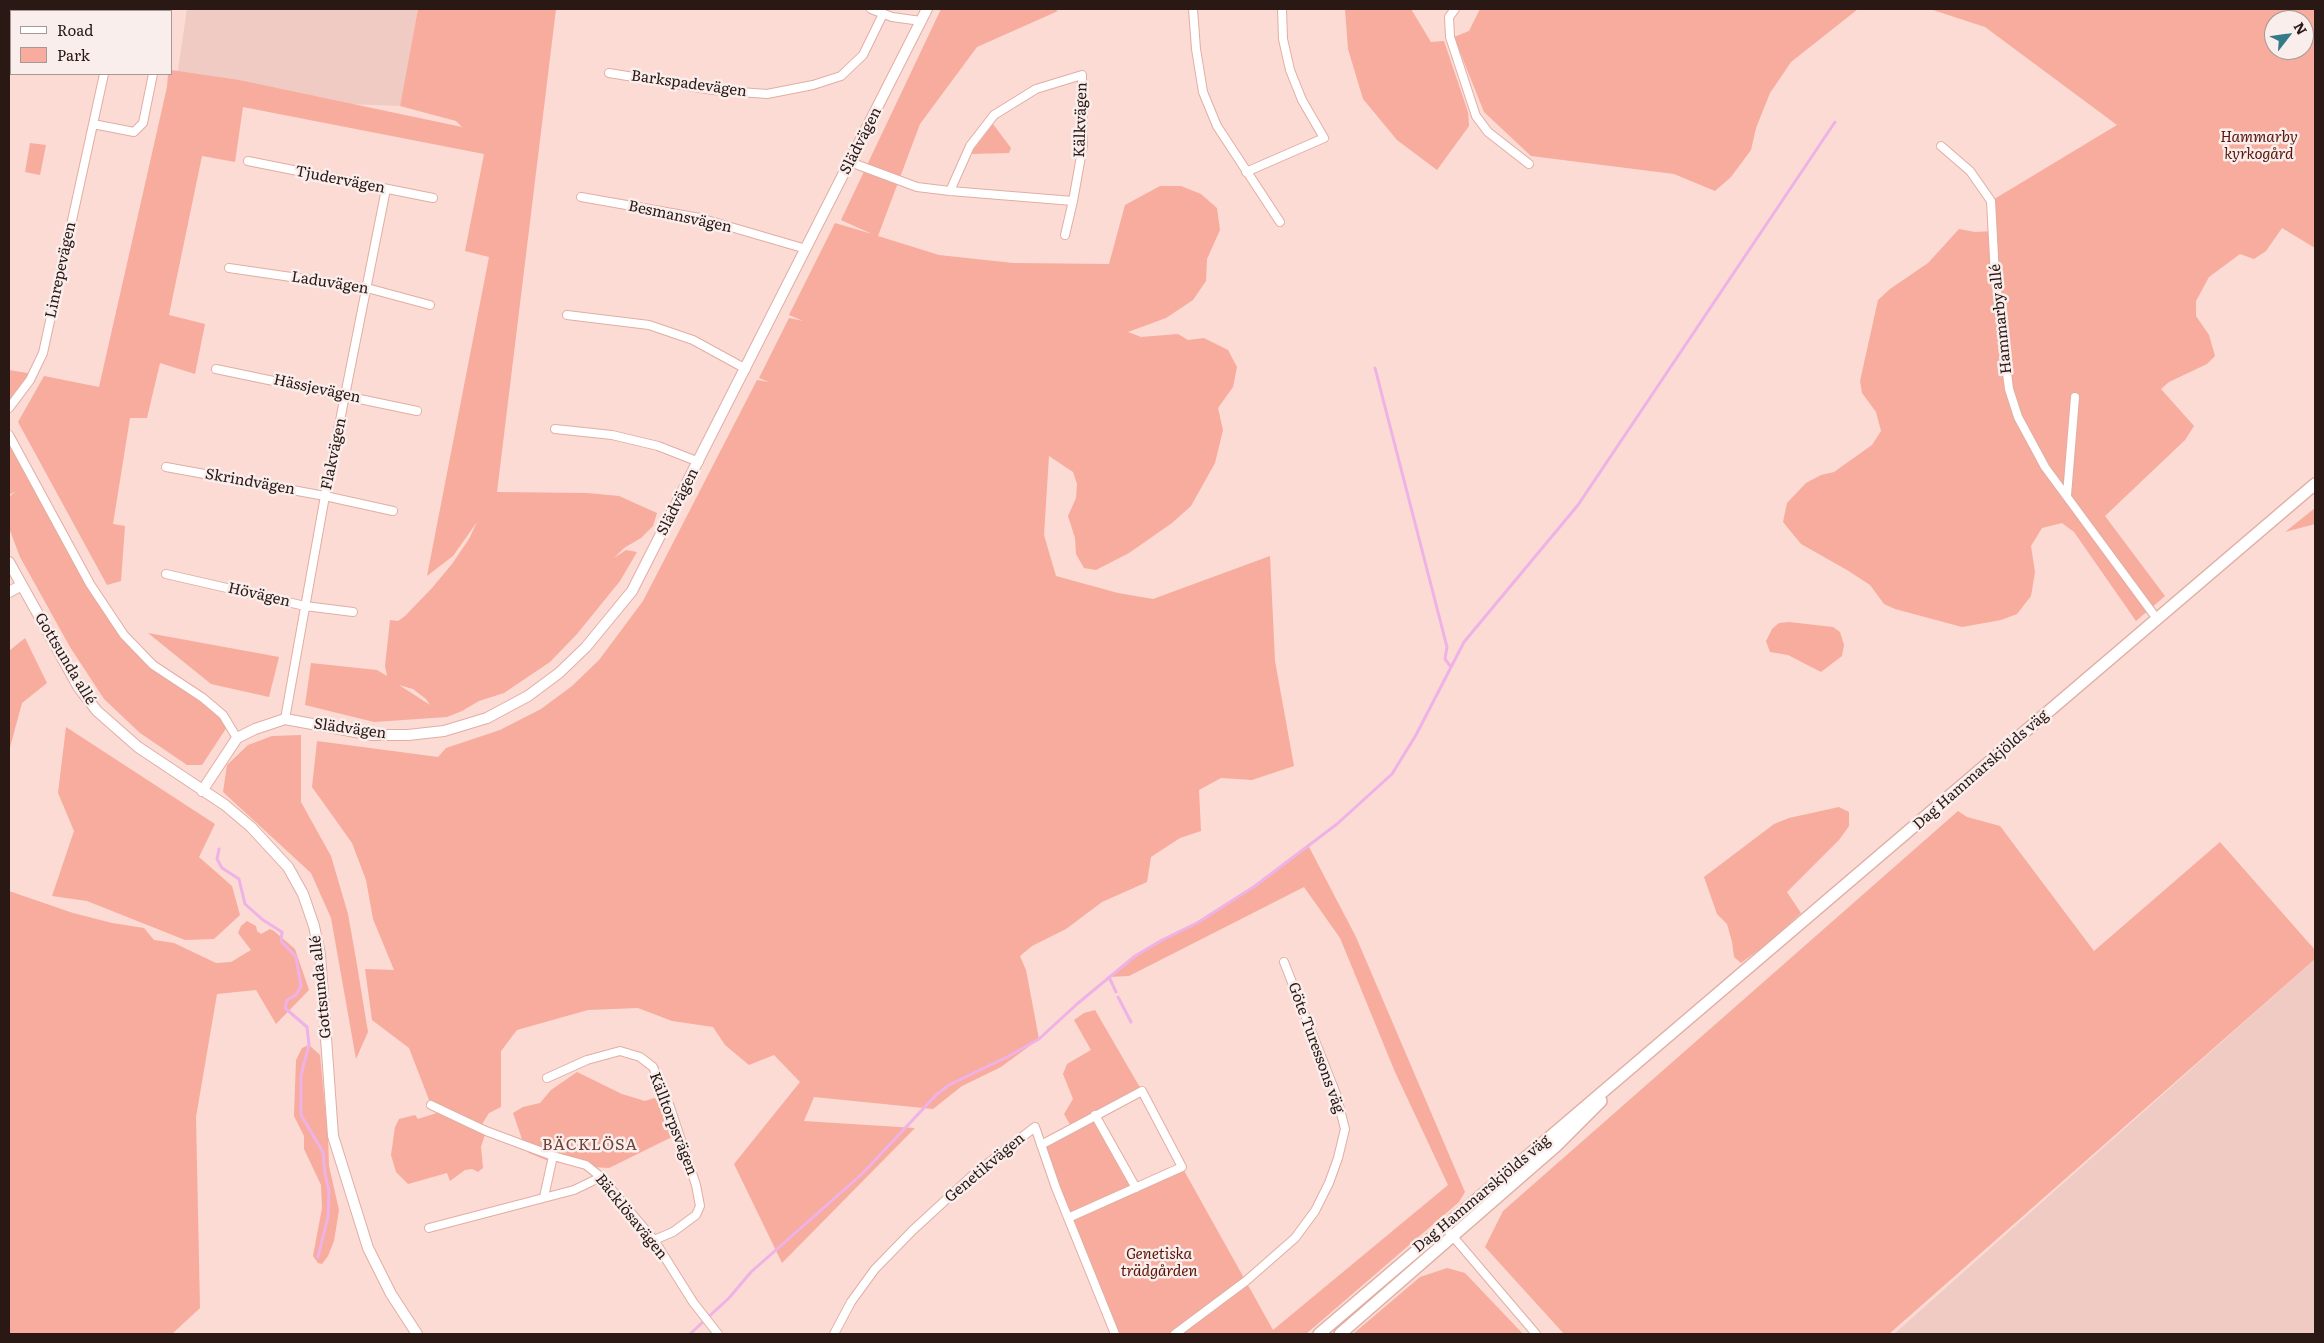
<!DOCTYPE html>
<meta charset="utf-8">
<style>
body{margin:0}
#map{position:relative;width:2324px;height:1343px;overflow:hidden;background:#fbdbd4;font-family:Literata,serif}
canvas{display:block}
.frame{position:absolute;inset:0;border:10px solid #2a1814;pointer-events:none}
.legend{position:absolute;left:10px;top:10px;width:162px;height:65px;box-sizing:border-box;background:#f9eeec;border:1px solid #a69896;margin:0;padding:6px 9px;list-style:none;font-size:15px;color:#2a1814}
.legend li{display:flex;align-items:center;gap:10px;height:25px}
.legend b{width:25px;border:1px solid #a69896}
.north{position:absolute;left:2264px;top:10px;width:50px;height:50px;box-sizing:border-box;background:#f9eeec;border:1px solid #a69896;border-radius:50%;rotate:60deg;font-size:14px;font-weight:700;line-height:20px;text-align:center;color:#2a1814}
.north::after{content:'';display:block;margin:auto;width:18px;height:22px;background:#357b87;clip-path:polygon(50% 0,100% 100%,50% 72%,0 100%)}
</style>
<div id="map">
<canvas width="2324" height="1343"></canvas>
<div class="frame"></div>
<ul class="legend">
<li><b style="height:6px;background:#fff"></b>Road</li>
<li><b style="height:14px;background:#f7ac9d"></b>Park</li>
</ul>
<div class="north">N</div>
</div>
<script>
const g = document.querySelector('canvas').getContext('2d');
g.lineJoin = 'round';
function fill(path, color) {
  g.fillStyle = color;
  g.fill(path, 'evenodd');
}
function toPath(rows) {
  const path = new Path2D();
  for (const r of rows) {
    path.moveTo(r[0], r[1]);
    for (let i = 2; i < r.length; i += 2) path.lineTo(r[i], r[i + 1]);
  }
  return path;
}
function trace(path, color, width, dash) {
  g.strokeStyle = color;
  g.lineWidth = width;
  g.lineCap = dash ? 'butt' : 'round';
  g.setLineDash(dash || []);
  g.stroke(path);
}
function label(font, color, halo, rows, align = 'center') {
  g.font = font + ' Literata,serif';
  g.lineWidth = 5;
  g.setLineDash([]);
  g.textBaseline = 'middle';
  g.strokeStyle = halo;
  g.fillStyle = color;
  for (const [text, x, y, turn = 0] of rows) {
    g.save();
    g.translate(x, y);
    g.rotate((+turn || 0) * Math.PI / 180);
    g.textAlign = isNaN(turn) ? turn : align;
    if (halo) g.strokeText(text, 0, 0);
    g.fillText(text, 0, 0);
    g.restore();
  }
}
const built = toPath([
 [187,9,418,9,400,106,346,104,176,83],
 [2315,959,2315,1334,1894,1334,2196,1065]
]);
const green = toPath([
 [9,9,43,9,39,11,11,11,11,26,9,27],
 [418,9,556,9,497,492,587,493,619,496,657,513,653,526,641,538,624,548,614,558,626,550,637,552,620,581,577,634,550,662,504,693,479,701,462,711,447,717,374,722,305,705,311,663,377,670,387,676,385,666,390,620,398,621,405,616,432,588,452,564,469,539,477,522,453,556,427,576,489,257,465,251,484,154,243,107,235,162,202,156,169,315,205,324,195,374,160,363,147,418,130,418,113,524,125,526,121,581,107,585,18,422,44,376,99,387,167,87,168,74,171,74,171,70,239,80,462,127,456,121,400,106],
 [399,685,413,689,426,699,430,705],
 [941,9,1054,9,1058,11,977,47,920,124,878,236,939,255,1013,263,1109,264,1125,205,1160,186,1181,186,1201,194,1217,208,1220,230,1207,259,1206,281,1193,300,1166,318,1128,332,1141,337,1178,334,1188,340,1204,338,1228,350,1237,367,1233,387,1218,408,1223,430,1215,463,1191,506,1172,523,1129,553,1096,570,1084,568,1076,554,1075,538,1068,516,1076,498,1077,484,1073,472,1049,456,1044,535,1056,576,1118,593,1153,599,1270,556,1275,661,1294,766,1252,780,1221,778,1199,790,1201,831,1180,838,1151,857,1147,882,1102,902,1066,929,1032,946,1020,956,1026,970,1039,1039,1001,1067,962,1086,933,1109,814,1097,804,1121,915,1128,782,1263,734,1164,800,1082,774,1055,749,1065,725,1045,713,1027,672,1021,638,1008,588,1010,517,1030,501,1051,501,1107,489,1113,481,1126,486,1131,481,1147,483,1168,478,1172,472,1169,465,1170,450,1181,447,1173,408,1184,396,1172,391,1155,395,1127,399,1119,415,1115,418,1119,443,1111,431,1105,409,1048,372,1020,365,969,394,970,373,919,366,880,352,843,312,787,317,741,438,757,446,748,500,730,541,709,572,686,599,660,643,601,757,380,769,382,759,378,789,318,803,321,789,315,835,223,872,234,841,220],
 [1345,9,1411,9,1431,42,1444,41,1468,112,1469,126,1437,170,1397,140,1363,99,1348,49],
 [1480,9,1858,9,1791,62,1770,93,1756,128,1751,150,1731,177,1715,191,1674,174,1531,156,1484,112,1454,37,1469,31],
 [1930,9,2315,9,2315,248,2282,228,2266,251,2254,259,2240,254,2209,277,2196,301,2196,316,2209,335,2215,356,2207,364,2169,382,2161,389,2194,426,2185,440,2105,516,2165,596,2136,621,2074,532,2062,523,2042,528,2031,546,2035,572,2031,596,2017,614,2001,620,1962,627,1895,609,1884,604,1870,585,1847,570,1801,544,1783,522,1787,503,1806,483,1821,475,1834,472,1872,445,1881,431,1876,412,1862,393,1860,381,1878,300,1890,289,1928,263,1959,229,1975,232,1993,231,1991,201,2117,125,1985,27],
 [2274,20,2304,20,2304,50,2274,50],
 [993,124,1011,148,1009,153,970,154],
 [30,143,46,145,40,175,25,172],
 [9,370,33,374,9,408],
 [9,435,124,635,153,665,223,715,227,727,202,765,187,765,140,733,104,699,70,647,20,557,9,528,9,497,16,491,9,495],
 [2315,508,2315,524,2285,532],
 [1789,622,1833,627,1840,632,1844,645,1842,656,1821,672,1788,655,1770,652,1766,641,1772,629,1779,623],
 [148,633,279,657,269,697,211,684],
 [25,638,47,683,22,703,9,751,9,651],
 [66,727,215,824,199,857,232,886,240,915,214,939,185,940,87,901,52,896,74,831,58,793],
 [301,735,301,802,331,856,348,914,356,959,368,1032,356,1059,331,918,311,873,223,792,227,765,248,745,272,736],
 [1839,807,1849,812,1849,826,1839,840,1787,892,1801,913,1768,943,1741,963,1734,957,1732,942,1727,924,1717,914,1704,877,1774,824,1789,818],
 [1958,811,1967,817,2000,826,2094,951,2220,842,2315,950,2315,959,1889,1334,1564,1334,1485,1247,1503,1211],
 [1308,845,1356,937,1465,1192,1459,1202,1306,1334,1115,1334,1041,1145,1072,1128,1064,1114,1073,1099,1063,1074,1067,1064,1091,1050,1074,1020,1084,1013,1095,1010,1142,1091,1096,1115,1136,1188,1182,1167,1273,1330,1448,1185,1395,1072,1340,938,1304,887,1129,976,1109,977,1135,956,1162,940,1197,923,1255,886],
 [9,891,73,913,112,923,144,928,154,940,174,943,216,963,231,962,251,950,238,933,241,926,247,921,256,926,257,931,261,934,270,929,274,931,295,949,309,990,276,1024,256,990,217,994,196,1117,200,1308,172,1334,9,1334],
 [309,1045,320,1055,328,1138,329,1166,339,1210,334,1241,328,1256,322,1264,318,1263,313,1256,322,1208,321,1185,304,1149,304,1136,294,1116,296,1060,302,1048],
 [577,1072,622,1094,645,1101,654,1098,659,1100,674,1136,609,1168,575,1166,546,1160,529,1153,524,1145,513,1113,523,1107,540,1103,551,1090],
 [1447,1268,1465,1273,1523,1334,1353,1334,1420,1277]
]);
const stream = toPath([
 [1375,368,1447,647,1445,659,1451,667],
 [219,849,217,859,222,868,239,879,245,904,263,920,282,932,281,941,296,957,301,986,296,995,287,1000,285,1008,307,1027,309,1045,301,1075,301,1115,323,1152,325,1174,329,1191,328,1217,318,1257],
 [1109,977,1116,992],
 [1118,997,1131,1022],
 [690,1334,729,1298,751,1272,863,1173,937,1094,949,1085,1009,1056,1039,1039,1077,1004,1135,956,1162,940,1197,923,1255,886,1337,824,1392,774,1416,735,1464,642,1578,505,1835,122]
]);
const minor = toPath([
 [871,9,892,17,921,21],
 [1193,9,1196,49,1203,92,1217,126,1280,222],
 [1455,9,1449,17,1450,37,1476,116,1488,132,1529,164],
 [609,73,713,90,767,94,813,85,841,76,863,55,883,14],
 [93,124,134,132,143,123,153,74],
 [1941,146,1970,171,1991,201,1995,276,2009,389,2018,417,2045,467,2157,619],
 [248,161,433,198],
 [850,162,917,187,950,191,1073,201,1083,145,1082,75,1036,89,994,115,970,146,950,191],
 [1246,172,1324,138,1302,100,1290,70,1283,39,1282,9],
 [581,197,700,218,806,249],
 [1065,235,1073,201],
 [229,268,367,288,430,305],
 [567,315,649,325,693,340,746,369],
 [216,369,417,411],
 [9,408,30,380,43,353,104,74],
 [555,429,612,435,658,446,699,462],
 [9,435,90,584,124,635,153,665,203,698,223,715,237,738],
 [166,467,325,496,393,511],
 [2067,495,2075,397],
 [166,574,305,606,353,612],
 [285,719,325,496,386,189],
 [547,1078,587,1060,620,1051,640,1057,653,1067,670,1107,696,1185,700,1206,696,1215,673,1232,654,1240],
 [431,1105,486,1131,553,1156,586,1165,601,1177,654,1240,693,1302,718,1334],
 [1095,1115,1136,1188],
 [1041,1145,1142,1091,1182,1167,1068,1218],
 [544,1197,553,1156],
 [429,1228,574,1190,601,1177],
 [1450,1233,1536,1334],
 [834,1334,851,1302,875,1269,913,1230,974,1174,1035,1127,1056,1188,1115,1334],
 [1175,1334,1246,1281,1295,1238,1315,1211,1329,1183,1338,1158,1345,1129,1336,1094,1284,962]
]);
const tertiary = toPath([
 [9,562,79,688,97,711,138,747,225,805,251,827,288,867,303,894,314,926,320,954,333,1136,368,1248,391,1294,417,1334],
 [9,592,22,585],
 [202,791,237,738,255,729,285,719,372,735,408,735,444,731,487,718,528,696,559,673,586,647,632,591,927,9]
]);
const secondary = toPath([
 [1319,1334,2315,484],
 [1340,1334,1556,1146,1601,1101]
]);
const streetNames = [
 ["Barkspadevägen",689,84,8],
 ["Kälkvägen",1081,120,-88],
 ["Slädvägen",861,141,-63],
 ["Tjudervägen",340,180,11],
 ["Besmansvägen",680,217,12],
 ["Linrepevägen",61,270,-78],
 ["Laduvägen",330,283,9],
 ["Hammarby allé",2001,319,-96],
 ["Hässjevägen",317,389,12],
 ["Flakvägen",334,454,-78],
 ["Skrindvägen",250,482,10],
 ["Slädvägen",678,502,-63],
 ["Hövägen",259,595,13],
 ["Gottsunda allé",65,659,59],
 ["Slädvägen",350,729,8],
 ["Dag Hammarskjölds väg",1981,770,-41],
 ["Gottsunda allé",321,987,-96],
 ["Göte Turessons väg",1316,1048,70],
 ["Källtorpsvägen",673,1124,69],
 ["Genetikvägen",985,1168,-40],
 ["Dag Hammarskjölds väg",1482,1194,-40],
 ["Bäcklösavägen",631,1217,51]
];
const parkNames = [
 ["Hammarby",2259,138],
 ["kyrkogård",2259,155],
 ["Genetiska",1159,1255],
 ["trädgården",1159,1272]
];
const neighbourhoodNames = [
 ["BÄCKLÖSA",590,1145]
];
fill(built, '#efcbc3');
fill(green, '#f7ac9d');
trace(stream, '#efb2e7', 3);
trace(minor, '#e1aea4', 10);
trace(tertiary, '#e1aea4', 12);
trace(secondary, '#e1aea4', 14);
trace(minor, '#fff', 8);
trace(tertiary, '#fff', 10);
trace(secondary, '#fff', 11);
label('15px', '#2a1814', '#f9eeec', streetNames);
label('italic 15px', '#59140a', '#f9eeec', parkNames);
g.letterSpacing = '1px';
label('16px', '#6d423a', '#f9eeec', neighbourhoodNames);
g.letterSpacing = '0px';
</script>
